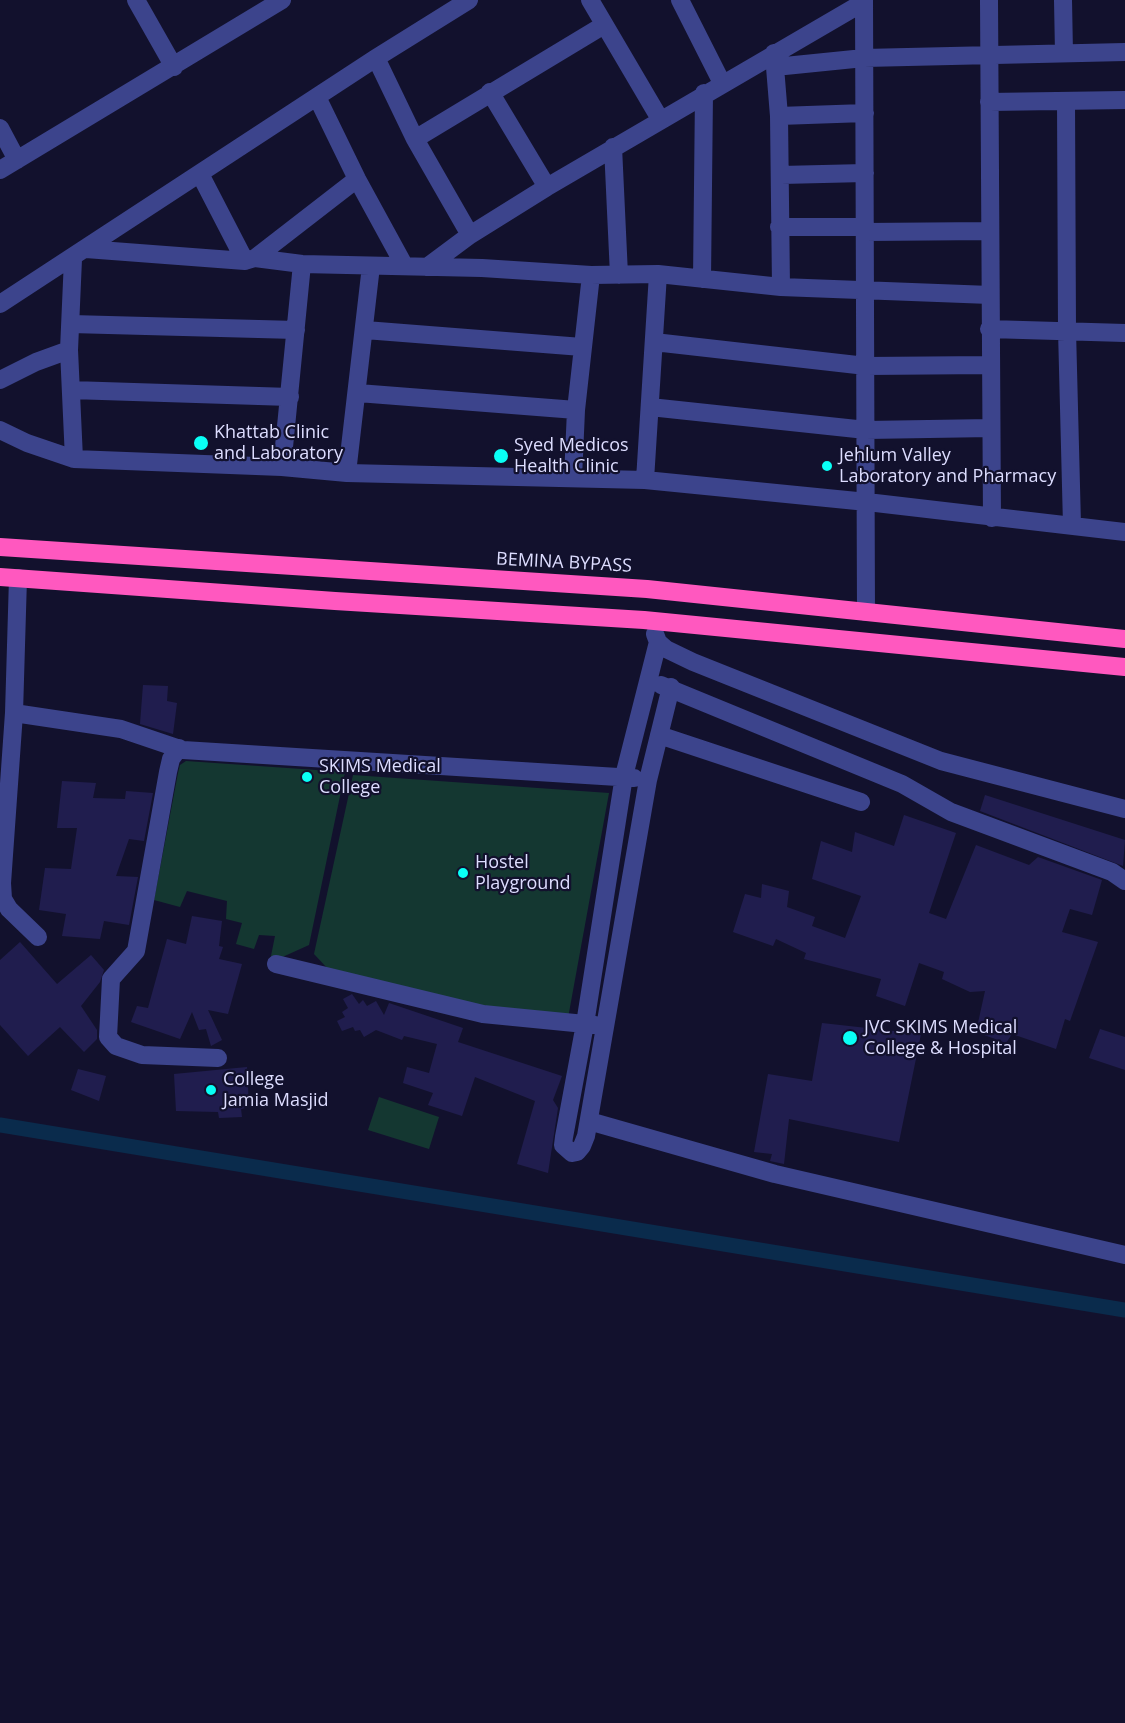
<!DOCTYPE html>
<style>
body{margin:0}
canvas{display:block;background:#12112d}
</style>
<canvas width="1125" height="1723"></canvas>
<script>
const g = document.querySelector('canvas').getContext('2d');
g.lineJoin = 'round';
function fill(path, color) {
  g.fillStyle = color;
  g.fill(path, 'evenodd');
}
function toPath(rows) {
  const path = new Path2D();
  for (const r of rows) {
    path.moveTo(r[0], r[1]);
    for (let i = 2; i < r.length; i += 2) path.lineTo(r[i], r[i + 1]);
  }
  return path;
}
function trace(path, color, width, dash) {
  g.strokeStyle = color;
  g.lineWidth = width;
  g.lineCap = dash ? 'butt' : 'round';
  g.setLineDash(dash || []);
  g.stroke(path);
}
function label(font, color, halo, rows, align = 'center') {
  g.font = font + ' "Open Sans",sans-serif';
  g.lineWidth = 4.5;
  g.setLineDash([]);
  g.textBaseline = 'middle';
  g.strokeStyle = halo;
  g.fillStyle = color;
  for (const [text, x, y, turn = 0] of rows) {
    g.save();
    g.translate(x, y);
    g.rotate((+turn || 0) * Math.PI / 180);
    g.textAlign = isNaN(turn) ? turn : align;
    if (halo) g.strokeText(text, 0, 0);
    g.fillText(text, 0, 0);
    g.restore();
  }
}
const green = toPath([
 [186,761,345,772,309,945,278,959,271,956,275,936,259,935,254,949,236,944,242,923,226,919,227,901,187,891,180,907,154,900,178,773,180,765],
 [353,775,609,793,568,1018,494,1009,329,970,314,954],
 [379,1097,439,1117,429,1149,368,1130]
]);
const canal = toPath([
 [0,1125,1125,1310]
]);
const building = toPath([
 [143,685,168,686,167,701,177,703,173,734,140,724],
 [62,781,96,783,93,798,125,799,126,791,153,793,144,841,129,839,116,876,138,877,129,925,104,921,100,939,62,936,66,914,39,910,45,868,71,869,77,828,57,828],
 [985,795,1125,840,1123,866,980,811],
 [904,815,956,833,929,913,946,919,976,845,1029,865,1038,857,1102,880,1092,915,1070,909,1062,932,1098,942,1070,1021,1065,1019,1056,1049,1012,1034,1006,1043,976,1032,985,991,970,992,942,979,944,972,919,963,905,1006,876,996,881,979,804,959,806,953,776,939,773,946,733,932,745,894,761,898,762,884,789,891,787,907,815,917,812,926,845,938,861,896,812,879,821,841,852,852,855,832,894,846],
 [192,916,222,921,219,946,223,947,219,959,242,964,228,1014,208,1010,222,1040,211,1046,206,1029,199,1030,192,1012,180,1039,131,1022,137,1006,148,1008,167,939,186,944],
 [20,942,57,984,91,955,104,970,100,982,81,1006,97,1030,97,1039,84,1052,60,1027,28,1056,0,1025,0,960],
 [352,994,359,1004,363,1000,367,1006,376,1001,384,1015,389,1003,463,1028,458,1042,562,1076,553,1100,558,1108,548,1173,517,1164,535,1101,475,1077,462,1116,428,1105,433,1093,403,1083,407,1067,429,1073,437,1044,404,1036,402,1040,376,1030,364,1037,360,1030,355,1031,353,1027,342,1031,337,1021,345,1017,342,1012,348,1008,343,999],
 [822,1023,921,1034,899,1142,789,1119,784,1164,770,1161,772,1154,754,1152,768,1074,812,1081],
 [1100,1029,1125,1037,1125,1070,1089,1058],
 [247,1067,249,1107,241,1109,242,1117,219,1118,218,1112,176,1111,174,1074],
 [78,1069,106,1076,99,1101,71,1090]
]);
const minor = toPath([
 [136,0,174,67],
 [590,0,660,119],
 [680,0,722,83],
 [864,0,866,612],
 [989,0,992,518],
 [1063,0,1064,53],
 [774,53,775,67,864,58,1125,52],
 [376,58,415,139,470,235],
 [775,67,779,116,781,287],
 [490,92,547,187],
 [317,97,357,179,404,265],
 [1066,101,1067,330,1072,525],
 [989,102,1125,100],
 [779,116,865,113],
 [0,128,17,160],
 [415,139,604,25],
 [613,147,619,275],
 [0,170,282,0],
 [200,174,245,261],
 [781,175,865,173],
 [779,227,865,227],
 [865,232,990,231],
 [86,249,245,261,255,258,302,264,482,268,591,275,658,274,781,287,990,295],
 [255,258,357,179],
 [73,259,69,350,74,459],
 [427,267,470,235,547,187,864,2],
 [702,279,704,93],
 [0,304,376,58,469,0],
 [71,324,296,330],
 [989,329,1125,333],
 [365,330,582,347],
 [654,342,866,366,990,365],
 [0,380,36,362,69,350],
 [71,390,290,397],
 [358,393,576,410],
 [650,407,866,430,991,428],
 [0,430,27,443,74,459,282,467,347,473,645,480,867,502,1125,532],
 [282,467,302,264],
 [347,473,371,266],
 [573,478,576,410,591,275],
 [645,480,658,274],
 [18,578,14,713,2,883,3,899,9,909,38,937],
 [655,634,658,642,666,649,693,662,941,761,1125,809],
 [658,642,624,776,585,1024,564,1137,563,1145,572,1153,577,1152,582,1146,586,1136,648,780,671,687],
 [661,685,902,784,951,812,1112,872,1125,881],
 [14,713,121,729,183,750,634,778],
 [659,735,861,802],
 [179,748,171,759,168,772,136,951,111,979,108,1037,116,1046,142,1055,218,1058],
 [276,964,483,1014,595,1025],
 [589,1121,775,1174,1125,1255]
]);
const highway = toPath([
 [0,547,647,589,1125,639],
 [0,577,335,601,644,620,1125,667]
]);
const markers = [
 [201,443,8,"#09fff6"],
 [501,456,8,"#09fff6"],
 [827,466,6,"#09fff6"],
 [307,777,6,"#09fff6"],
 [463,873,6,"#09fff6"],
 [850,1038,8,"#09fff6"],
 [211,1090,6,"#09fff6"]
];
const poiNames = [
 ["Khattab Clinic",214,433],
 ["and Laboratory",214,454],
 ["Syed Medicos",514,446],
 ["Health Clinic",514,467],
 ["Jehlum Valley",839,456],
 ["Laboratory and Pharmacy",839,477],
 ["SKIMS Medical",319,767],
 ["College",319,788],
 ["Hostel",475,863],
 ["Playground",475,884],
 ["JVC SKIMS Medical",864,1028],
 ["College & Hospital",864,1049],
 ["College",223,1080],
 ["Jamia Masjid",223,1101]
];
const streetNames = [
 ["BEMINA BYPASS",564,563,3]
];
fill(green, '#143731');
trace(canal, '#0a2b4c', 15);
fill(building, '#201d4e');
trace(minor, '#3c448c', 18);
trace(highway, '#ff58bf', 18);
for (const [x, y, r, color] of markers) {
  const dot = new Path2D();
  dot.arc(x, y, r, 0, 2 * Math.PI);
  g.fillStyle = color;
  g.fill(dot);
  trace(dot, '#12112d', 2);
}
label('18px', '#ddf', '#12112d', poiNames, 'left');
label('18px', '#ddf', '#12112d', streetNames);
</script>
